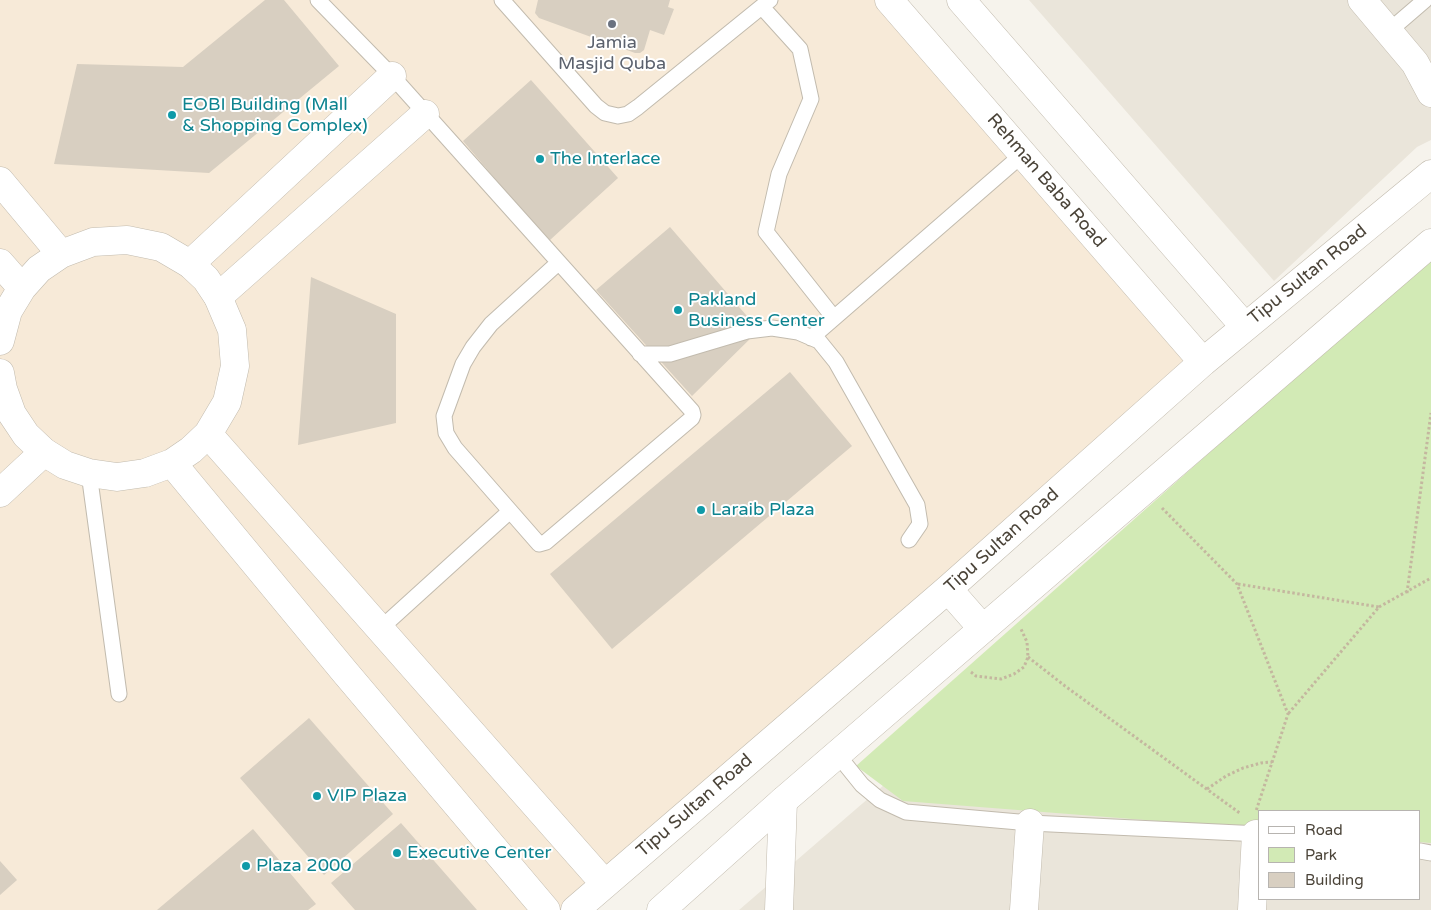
<!DOCTYPE html>
<style>
body{margin:0}
#map{position:relative;width:1431px;height:910px;overflow:hidden;background:#f6f3ec;font-family:"Varela Round",sans-serif}
canvas{display:block}
.legend{position:absolute;left:1258px;top:810px;width:162px;height:90px;box-sizing:border-box;background:#fff;border:1px solid #b7b4b0;margin:0;padding:6px 9px;list-style:none;font-size:15px;color:#4b4439}
.legend li{display:flex;align-items:center;gap:10px;height:25px}
.legend b{width:25px;border:1px solid #b7b4b0}
</style>
<div id="map">
<canvas width="1431" height="910"></canvas>
<ul class="legend">
<li><b style="height:6px;background:#fff"></b>Road</li>
<li><b style="height:14px;background:#d2eab5"></b>Park</li>
<li><b style="height:14px;background:#d8cfc1"></b>Building</li>
</ul>
</div>
<script>
const g = document.querySelector('canvas').getContext('2d');
g.lineJoin = 'round';
function fill(path, color) {
  g.fillStyle = color;
  g.fill(path, 'evenodd');
}
function toPath(rows) {
  const path = new Path2D();
  for (const r of rows) {
    path.moveTo(r[0], r[1]);
    for (let i = 2; i < r.length; i += 2) path.lineTo(r[i], r[i + 1]);
  }
  return path;
}
function trace(path, color, width, dash) {
  g.strokeStyle = color;
  g.lineWidth = width;
  g.lineCap = dash ? 'butt' : 'round';
  g.setLineDash(dash || []);
  g.stroke(path);
}
function label(font, color, halo, rows, align = 'center') {
  g.font = font + ' "Varela Round",sans-serif';
  g.lineWidth = 4;
  g.setLineDash([]);
  g.textBaseline = 'middle';
  g.strokeStyle = halo;
  g.fillStyle = color;
  for (const [text, x, y, turn = 0] of rows) {
    g.save();
    g.translate(x, y);
    g.rotate((+turn || 0) * Math.PI / 180);
    g.textAlign = isNaN(turn) ? turn : align;
    if (halo) g.strokeText(text, 0, 0);
    g.fillText(text, 0, 0);
    g.restore();
  }
}
const residential = toPath([
 [1029,0,1431,0,1431,140,1417,147,1274,281],
 [1431,313,1431,910,739,910],
 [1260,811,1420,811,1420,899,1260,899]
]);
const commercial = toPath([
 [0,0,891,0,1203,362,575,910,0,910]
]);
const green = toPath([
 [1431,256,1431,843,1420,842,1420,811,1260,811,1260,829,903,801,856,766]
]);
const building = toPath([
 [265,0,284,0,339,66,209,173,54,164,77,64,183,67],
 [538,0,670,0,668,7,674,9,664,35,650,30,644,50,640,53,635,53,539,18,535,13],
 [531,80,618,178,550,240,520,208,463,141],
 [670,227,759,330,692,396,596,290],
 [311,277,396,314,396,423,298,445],
 [790,372,852,446,612,649,550,574],
 [309,718,393,814,324,875,240,778],
 [401,823,477,910,355,910,331,883],
 [253,829,316,904,308,910,157,910],
 [0,861,17,880,0,895]
]);
const path = toPath([
 [1162,508,1237,584,1288,714,1256,811],
 [1238,584,1379,607,1288,714],
 [1407,593,1431,413],
 [1379,607,1431,578],
 [1028,657,1065,686,1241,814],
 [971,672,976,676,1001,679,1014,674,1024,667,1028,657,1027,642,1021,629],
 [1207,789,1226,776,1243,768,1261,763,1272,762]
]);
const service = toPath([
 [318,0,392,76,692,411,693,415,692,418,546,542,539,544,455,448,446,433,444,416,463,364,473,347,491,324,558,263],
 [502,0,596,106,605,113,618,116,628,114,638,107,770,0],
 [762,7,800,49,811,99,779,174,766,232,834,318],
 [1389,31,1425,0],
 [811,338,1023,154],
 [640,354,670,354,747,331,772,328,798,332,819,341,836,362,917,505,920,524,909,540],
 [89,473,119,694],
 [380,629,509,512],
 [837,754,862,785,880,800,906,812,1030,823,1260,834],
 [1420,851,1431,853]
]);
const minor = toPath([
 [1362,0,1415,63,1431,93],
 [190,264,392,76],
 [218,297,425,114],
 [0,493,44,452],
 [779,910,783,801],
 [1024,910,1030,823],
 [1252,910,1256,834]
]);
const tertiary = toPath([
 [889,0,1203,362],
 [961,0,1245,327],
 [0,181,61,254],
 [0,263,22,288],
 [0,341,8,311,22,288,39,269,61,254,93,242,127,240,161,247,190,264,206,279,218,297,232,330,235,366,227,402,208,434,191,450,172,463,145,473,117,477,89,473,65,465,44,452,26,435,12,414,3,389,0,373],
 [208,434,605,884],
 [172,463,344,671,546,910],
 [948,589,983,629],
 [575,910,948,589,1203,362,1431,174],
 [661,910,783,801,1431,243]
]);
const markers = [
 [612,24,5,"#6b7280"],
 [172,115,5,"#0f9aa8"],
 [540,159,5,"#0f9aa8"],
 [678,310,5,"#0f9aa8"],
 [701,510,5,"#0f9aa8"],
 [317,796,5,"#0f9aa8"],
 [397,853,5,"#0f9aa8"],
 [246,866,5,"#0f9aa8"]
];
const worshipNames = [
 ["Jamia",612,43],
 ["Masjid Quba",612,64]
];
const cultureNames = [
 ["EOBI Building (Mall",182,105],
 ["& Shopping Complex)",182,126],
 ["The Interlace",550,159],
 ["Pakland",688,300],
 ["Business Center",688,321],
 ["Laraib Plaza",711,510],
 ["VIP Plaza",327,796],
 ["Executive Center",407,853],
 ["Plaza 2000",256,866]
];
const streetNames = [
 ["Rehman Baba Road",1046,181,49],
 ["Tipu Sultan Road",1308,275,-39],
 ["Tipu Sultan Road",1002,541,-42],
 ["Tipu Sultan Road",695,806,-41]
];
fill(residential, '#eae5da');
fill(commercial, '#f7ead8');
fill(green, '#d2eab5');
fill(building, '#d8cfc1');
trace(service, '#c2bbae', 17);
trace(minor, '#c2bbae', 29);
trace(tertiary, '#c2bbae', 29);
trace(path, '#c4b79f', 3, [2.5, 2.5]);
trace(service, '#fff', 15);
trace(minor, '#fff', 28);
trace(tertiary, '#fff', 28);
for (const [x, y, r, color] of markers) {
  const dot = new Path2D();
  dot.arc(x, y, r, 0, 2 * Math.PI);
  g.fillStyle = color;
  g.fill(dot);
  trace(dot, '#fff', 2);
}
label('18px', '#5b616d', '#fff', worshipNames);
label('18px', '#0d838f', '#fff', cultureNames, 'left');
label('18px', '#4b4439', '#fff', streetNames);
</script>
